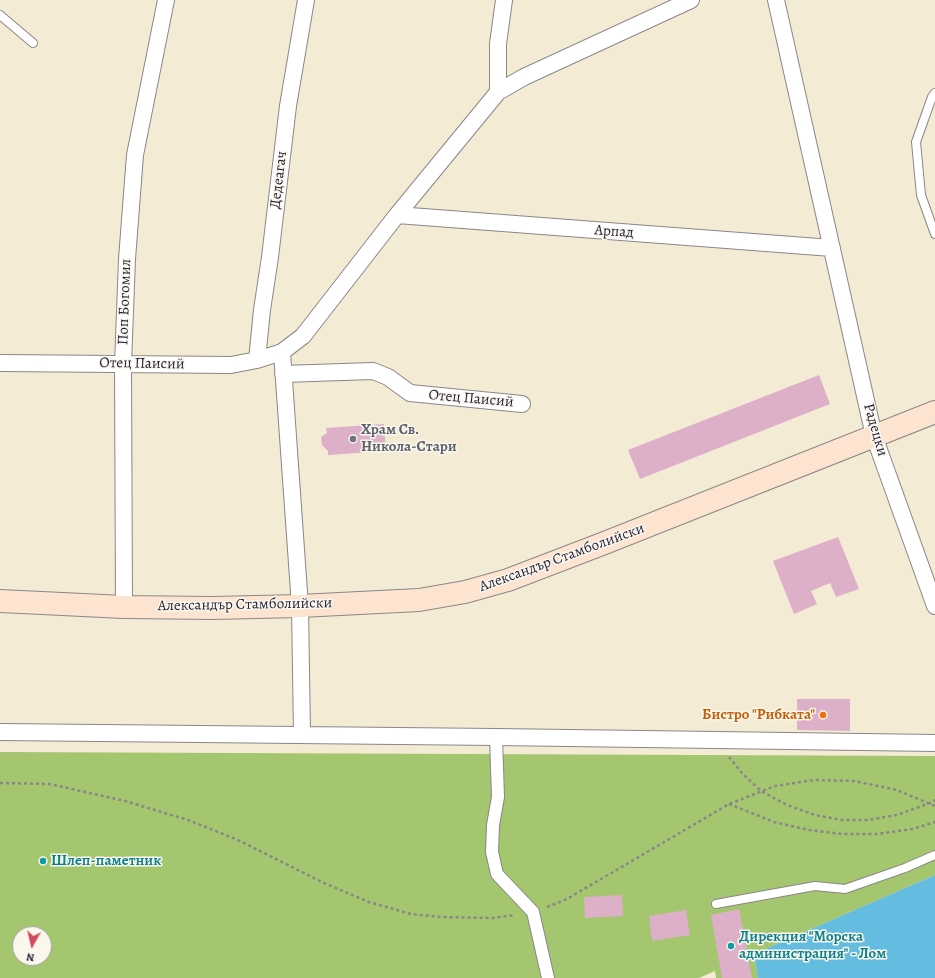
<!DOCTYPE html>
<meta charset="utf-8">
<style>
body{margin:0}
#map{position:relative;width:935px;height:978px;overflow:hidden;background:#f4ebd5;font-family:Alegreya,serif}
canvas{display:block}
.north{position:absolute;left:12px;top:926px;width:40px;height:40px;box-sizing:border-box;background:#fbf7ec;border:1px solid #a4a2a5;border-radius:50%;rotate:188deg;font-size:11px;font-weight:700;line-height:16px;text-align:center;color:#22223b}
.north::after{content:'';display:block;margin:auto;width:14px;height:18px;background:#d1495b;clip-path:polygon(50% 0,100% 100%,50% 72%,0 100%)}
</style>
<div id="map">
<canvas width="935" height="978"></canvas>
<div class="north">N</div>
</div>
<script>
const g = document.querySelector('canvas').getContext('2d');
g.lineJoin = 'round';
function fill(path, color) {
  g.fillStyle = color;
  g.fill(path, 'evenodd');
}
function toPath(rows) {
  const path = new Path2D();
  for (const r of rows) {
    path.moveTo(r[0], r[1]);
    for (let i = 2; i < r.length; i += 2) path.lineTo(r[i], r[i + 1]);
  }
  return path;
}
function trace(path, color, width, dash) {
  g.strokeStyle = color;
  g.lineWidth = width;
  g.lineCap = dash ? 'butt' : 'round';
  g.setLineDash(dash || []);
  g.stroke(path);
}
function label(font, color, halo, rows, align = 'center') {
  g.font = font + ' Alegreya,serif';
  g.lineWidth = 3;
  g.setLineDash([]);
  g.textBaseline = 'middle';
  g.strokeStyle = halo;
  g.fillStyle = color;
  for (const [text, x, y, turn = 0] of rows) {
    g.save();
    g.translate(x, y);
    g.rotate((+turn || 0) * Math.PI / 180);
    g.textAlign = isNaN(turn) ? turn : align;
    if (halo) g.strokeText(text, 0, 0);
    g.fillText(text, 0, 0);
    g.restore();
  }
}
const green = toPath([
 [0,752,935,756,935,875,754,954,758,978,716,978,715,971,699,978,0,978],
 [20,934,44,934,44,958,20,958]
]);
const water = toPath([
 [935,875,935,978,758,978,754,954]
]);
const building = toPath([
 [819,375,830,404,640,479,628,450],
 [384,424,386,451,328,455,328,451,322,445,321,437,327,433,326,428],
 [838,537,859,589,836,597,830,583,811,591,817,604,794,614,773,561],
 [797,699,850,699,850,731,797,730],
 [622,895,623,916,585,918,584,897],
 [739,909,752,978,722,978,711,915],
 [686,910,690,935,652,941,649,916]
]);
const path = toPath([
 [729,757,742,773,761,791,787,805,815,815,842,820,868,820,897,815,930,803,935,800],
 [0,783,50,784,125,801,188,820,238,840,324,883,369,902,411,914,441,917,492,918,515,915],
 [729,804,774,822,809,830,842,834,877,834,912,829,935,822],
 [547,907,567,899,729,804,775,786,814,780,854,781,897,790,935,806]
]);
const service = toPath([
 [0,15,33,43],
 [935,93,932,97,916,142,921,195,935,234],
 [716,904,815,886,845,889,905,868,935,855]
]);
const pedestrian = toPath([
 [496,737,498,797,493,825,492,852,497,874,533,912,548,978]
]);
const minor = toPath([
 [776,0,874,436,935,606],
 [498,92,498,44,504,0],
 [397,215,832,248],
 [282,352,300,606,302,735],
 [257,360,262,310,270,257,288,106,306,0],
 [0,363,231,365,257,360,282,352,303,336,397,215,498,92,524,77,691,0],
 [283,374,373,371,388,377,410,393,522,404],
 [124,607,123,364,127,259,135,155,166,0],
 [0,732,496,737,935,743]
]);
const secondary = toPath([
 [0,601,124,607,212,608,300,606,419,600,465,592,508,580,602,544,935,412]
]);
const markers = [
 [353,439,4,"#6b7280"],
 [823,715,4,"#e8710a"],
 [43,861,4,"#0f9aa8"],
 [731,946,4,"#0f9aa8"]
];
const streetNames = [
 ["Дедеагач",279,180,-83],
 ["Арпад",614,232,4],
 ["Поп Богомил",125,302,-88],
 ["Отец Паисий",142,364,1],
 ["Отец Паисий",471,399,5],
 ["Радецки",875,430,74],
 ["Александър Стамболийски",562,558,-20],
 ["Александър Стамболийски",245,605,-1]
];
const worshipNames = [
 ["Храм Св.",361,430],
 ["Никола-Стари",361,447]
];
const foodNames = [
 ["Бистро \"Рибката\"",815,715]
];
const cultureNames = [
 ["Шлеп-паметник",51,861],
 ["Дирекция \"Морска",739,937],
 ["администрация\" - Лом",739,954]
];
fill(green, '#a3c66f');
fill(water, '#64bce1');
fill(building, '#ddafc9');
trace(service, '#8b8688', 10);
trace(pedestrian, '#8b8688', 14);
trace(minor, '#8b8688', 18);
trace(secondary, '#8b8688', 24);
trace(path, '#8b8688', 2.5, [3, 3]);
trace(service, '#fff', 8);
trace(pedestrian, '#fff', 12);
trace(minor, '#fff', 16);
trace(secondary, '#fde4d0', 22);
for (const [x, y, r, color] of markers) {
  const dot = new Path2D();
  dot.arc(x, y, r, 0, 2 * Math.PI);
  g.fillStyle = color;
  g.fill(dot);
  trace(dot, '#fbf7ec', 1.5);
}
label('15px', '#22223b', '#fbf7ec', streetNames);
label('bold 15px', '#5b616d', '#fbf7ec', worshipNames, 'left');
label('bold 15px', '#c56008', '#fbf7ec', foodNames, 'right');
label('bold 15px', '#0d838f', '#fbf7ec', cultureNames, 'left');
</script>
